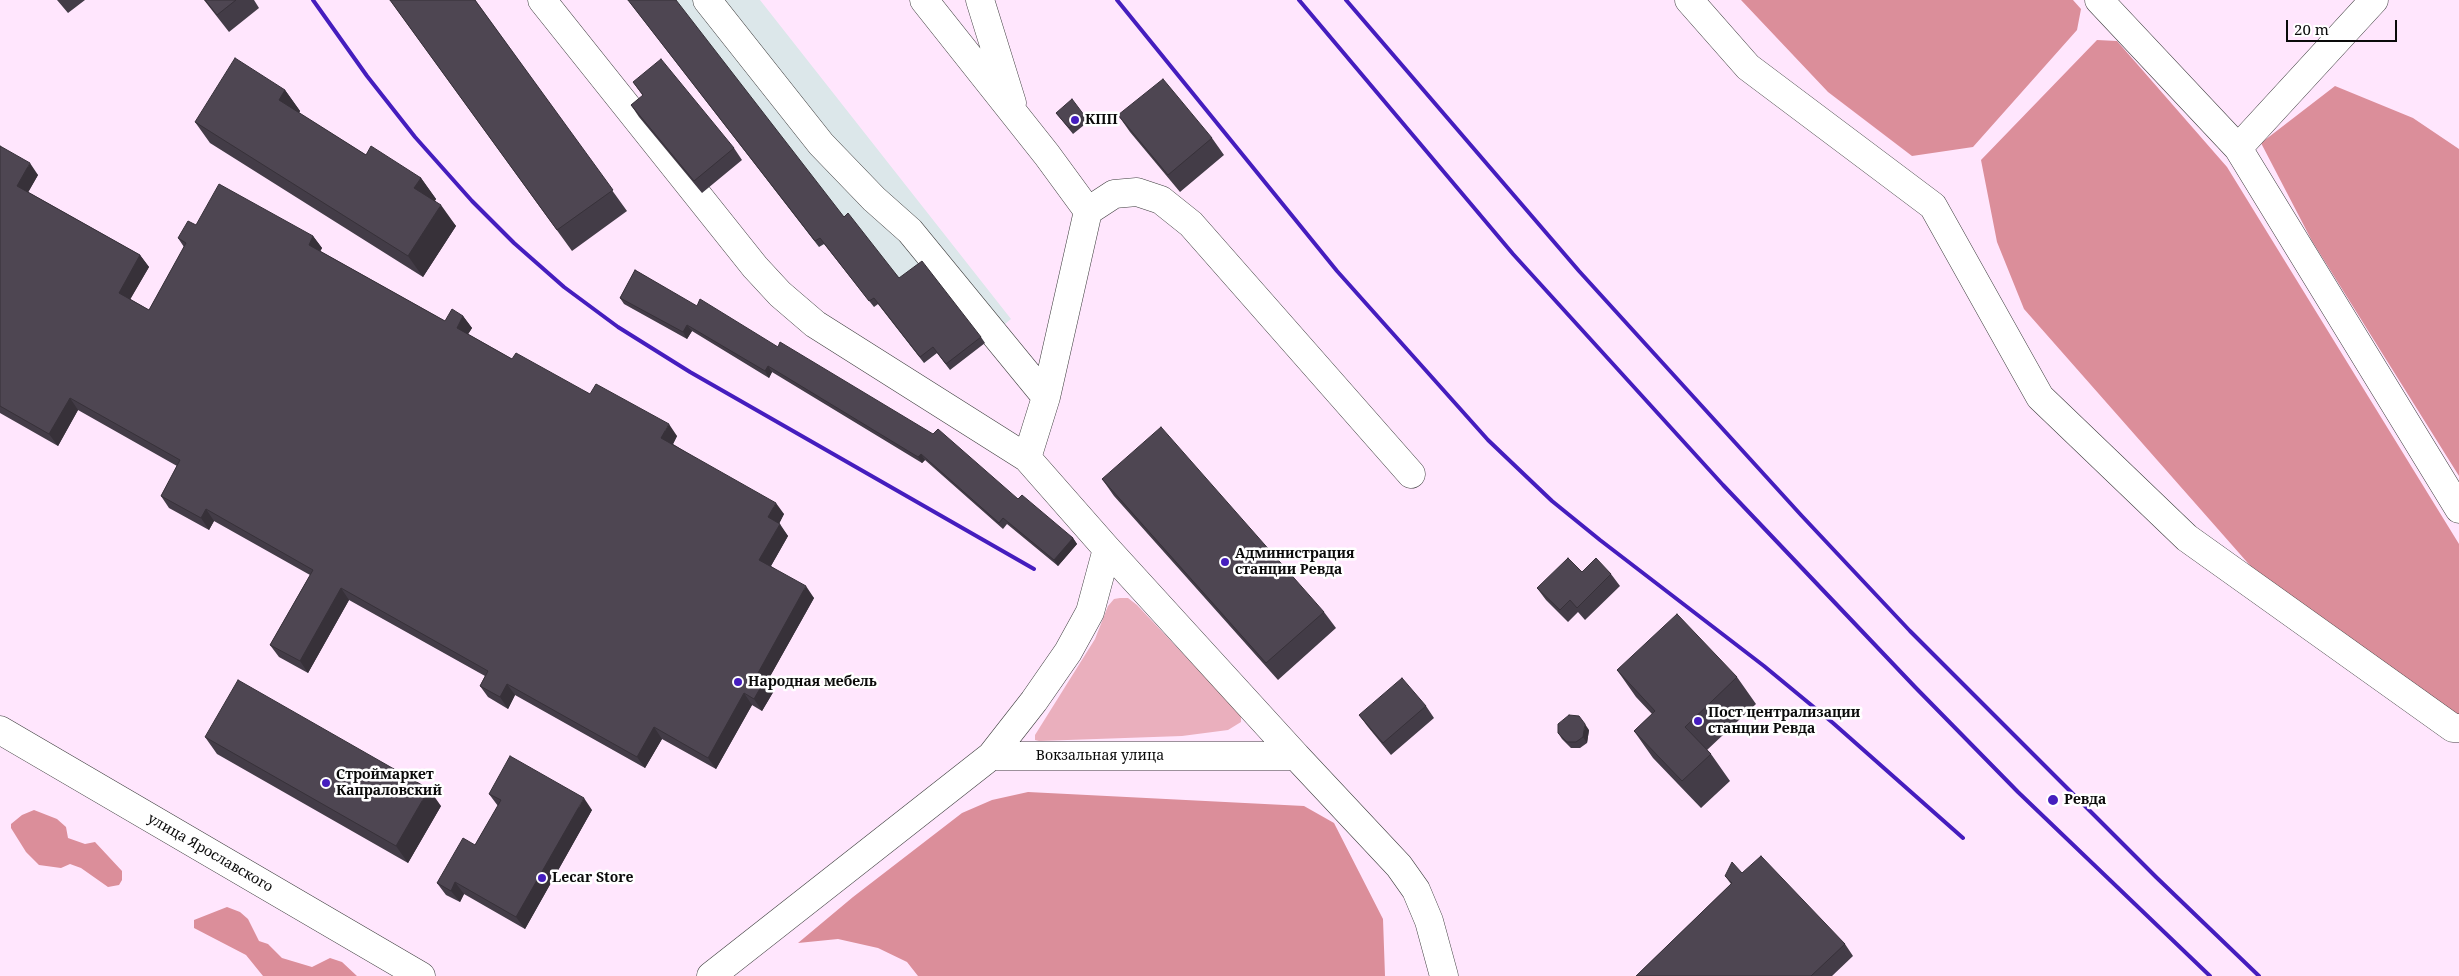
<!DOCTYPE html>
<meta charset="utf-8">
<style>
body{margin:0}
#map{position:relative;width:2459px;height:976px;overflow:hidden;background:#ffe6fd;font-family:"Noto Serif",serif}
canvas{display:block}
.scale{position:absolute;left:2286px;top:20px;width:111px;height:22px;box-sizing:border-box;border:2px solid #0a0a0a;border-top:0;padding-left:6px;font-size:15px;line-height:18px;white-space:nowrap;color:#0a0a0a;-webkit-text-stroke:4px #fff;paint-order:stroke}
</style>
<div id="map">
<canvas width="2459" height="976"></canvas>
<div class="scale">20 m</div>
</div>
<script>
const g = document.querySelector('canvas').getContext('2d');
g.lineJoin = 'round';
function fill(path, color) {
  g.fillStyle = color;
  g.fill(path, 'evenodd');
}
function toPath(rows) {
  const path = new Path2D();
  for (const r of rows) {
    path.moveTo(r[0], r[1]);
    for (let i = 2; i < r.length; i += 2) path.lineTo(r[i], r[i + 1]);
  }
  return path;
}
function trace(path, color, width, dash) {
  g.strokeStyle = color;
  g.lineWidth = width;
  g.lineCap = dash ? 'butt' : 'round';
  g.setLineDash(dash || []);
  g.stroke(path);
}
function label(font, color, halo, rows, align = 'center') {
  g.font = font + ' "Noto Serif",serif';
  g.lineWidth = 5;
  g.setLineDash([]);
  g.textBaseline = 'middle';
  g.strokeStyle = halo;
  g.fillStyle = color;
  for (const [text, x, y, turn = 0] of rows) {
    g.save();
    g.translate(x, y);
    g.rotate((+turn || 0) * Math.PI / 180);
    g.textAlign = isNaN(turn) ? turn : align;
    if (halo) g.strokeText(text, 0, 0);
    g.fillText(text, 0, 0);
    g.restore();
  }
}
const industrial = toPath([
 [628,0,760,0,1011,319,950,370,937,353,924,363,878,304,874,307,825,244,819,247]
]);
const green = toPath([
 [1120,598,1128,598,1137,605,1241,715,1241,722,1228,730,1182,736,1039,741,1035,740,1035,735,1095,639,1108,606,1114,599]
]);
const forest = toPath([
 [1741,0,2073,0,2081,9,2077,30,1973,147,1912,156,1828,92],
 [2097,40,2117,41,2227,167,2459,544,2459,714,2451,714,2254,570,2024,309,1997,242,1981,160],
 [2335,86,2413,118,2459,149,2459,476,2312,241,2261,143],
 [1028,792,1304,806,1334,823,1383,919,1385,976,918,976,907,962,878,948,838,939,798,943,853,897,962,813,992,800],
 [34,810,57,819,66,827,68,838,85,844,95,842,122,871,122,880,119,885,108,887,81,868,70,864,61,868,39,865,26,852,11,828,11,824,22,815],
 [227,907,240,912,248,919,259,941,268,944,282,958,312,967,330,958,342,962,357,976,263,976,246,955,194,928,194,920]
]);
const minor = toPath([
 [542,0,755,267,780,294,815,324,1027,458],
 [707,0,821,144,874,199,910,231,1046,397,1027,458,1107,549],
 [924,0,1047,155,1088,211,1046,397],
 [980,0,1012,103],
 [1689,0,1748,67,1933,206,2040,397,2187,538,2453,728,2459,728],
 [2099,0,2238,148,2459,509],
 [2238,148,2374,0],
 [1088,211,1114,194,1137,192,1161,200,1191,224,1411,474],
 [0,730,421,976],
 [991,756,1034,701,1068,652,1090,612,1107,549,1296,756],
 [711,976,991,756,1296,756,1399,866,1416,890,1429,921,1444,976]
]);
const rail = toPath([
 [313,0,367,76,415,137,472,201,514,243,564,287,618,327,690,372,1034,569],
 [1117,0,1337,271,1488,440,1552,501,1600,540,1764,666,1833,723,1963,838],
 [1299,0,1513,254,1723,485,1915,687,2018,792,2210,976],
 [1346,0,1579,271,1801,515,1910,631,2156,877,2259,976]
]);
const wall = toPath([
 [57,0,85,0,68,13],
 [204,0,254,0,259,8,229,32],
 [390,0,475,0,627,211,572,251],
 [628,0,844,217,899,278,981,337,985,343,950,370,937,353,924,363,878,304,874,307,824,244,819,247],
 [633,82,734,148,742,160,702,193,639,117,631,105,643,96],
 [285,90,300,111,299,113,366,155,421,178,436,199,435,201,456,226,423,277,210,143,195,122],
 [1056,113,1084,115,1089,121,1073,134],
 [1118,115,1212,138,1224,155,1180,192,1130,132],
 [0,146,38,175,28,192,140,255,149,267,130,299,149,310,184,247,178,238,196,225,313,236,322,248,320,251,445,321,463,316,472,328,468,334,512,359,590,394,677,436,673,444,784,514,779,524,788,536,771,566,814,598,768,680,775,689,762,711,752,705,716,769,662,739,645,768,515,695,508,709,488,697,480,686,485,676,349,600,308,673,279,657,270,645,310,575,214,521,209,530,169,508,161,496,177,466,78,410,58,446,0,413],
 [635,270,1018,499,1073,538,1077,544,1058,566,1007,524,1003,529,925,460,922,463,772,372,769,378,692,331,687,339,624,304,620,298],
 [1102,479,1324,612,1336,628,1278,680,1114,496],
 [1582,572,1611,574,1620,586,1585,620,1578,612,1568,622,1546,600,1537,588],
 [1617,670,1737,677,1756,704,1707,750,1711,754,1730,781,1701,808,1653,758,1634,731,1652,714,1636,697],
 [1426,706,1434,718,1391,755,1368,727,1359,715],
 [1589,730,1587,743,1580,748,1571,748,1562,739,1558,733],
 [205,737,441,806,408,863,217,754],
 [489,794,592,810,525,929,464,894,460,902,446,895,437,883,475,845,498,806],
 [1742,873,1845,944,1853,956,1832,976,1636,976,1731,884,1725,876]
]);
const shadedWall = toPath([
 [285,90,300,111,294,121,279,100],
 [30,163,38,175,25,198,17,186],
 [421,178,436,199,429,209,414,188],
 [441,205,456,226,423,277,408,256],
 [313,236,322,248,318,256,309,245],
 [140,255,149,267,127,305,119,293],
 [463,316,472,328,465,339,457,328],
 [687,325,692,331,687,339,683,332],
 [768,366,772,372,769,378,765,371],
 [70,398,78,410,58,446,49,434],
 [669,424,677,436,670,450,661,438],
 [921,454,925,460,922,463,918,457],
 [776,503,784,514,776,529,768,517],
 [206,509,214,521,209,530,201,518],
 [780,524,788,536,768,571,759,560],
 [1073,538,1077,544,1058,566,1054,560],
 [806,586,814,598,768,680,775,689,762,711,754,699,758,673],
 [341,588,349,600,308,673,300,661],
 [507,684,515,695,508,709,500,697],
 [744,693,752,705,716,769,708,758],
 [1585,724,1589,730,1587,743,1583,737],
 [654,727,662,739,645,768,637,757],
 [429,789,441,806,408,863,396,846],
 [584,798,592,810,525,929,516,917],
 [455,882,464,894,460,902,451,891]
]);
const building = toPath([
 [205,0,236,0,217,15,205,0],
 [390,0,475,0,613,190,557,230,390,0],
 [628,0,676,0,844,217,848,213,899,278,922,261,981,337,946,364,933,347,920,357,874,298,869,301,820,238,815,241,628,0],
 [235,58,285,90,279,100,366,155,371,146,421,178,414,188,441,205,408,256,195,122,235,58],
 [661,59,734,148,694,181,631,105,643,95,633,82,661,59],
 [1163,79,1212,138,1168,175,1118,115,1163,79],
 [1072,99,1084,115,1069,128,1056,113,1072,99],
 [0,146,30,163,17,186,140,255,119,293,149,310,186,243,178,238,188,221,196,225,219,184,313,236,309,245,445,321,452,309,463,316,457,328,512,359,516,353,590,394,596,384,669,424,661,438,776,503,768,517,780,524,759,560,806,586,758,673,766,678,754,699,744,693,708,758,654,727,637,757,507,684,500,697,480,686,488,671,341,588,300,661,270,645,313,570,206,509,201,518,161,496,180,460,70,398,49,434,0,406,0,146],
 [635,270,697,306,700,299,778,347,780,342,933,434,938,429,1018,499,1022,495,1073,538,1054,560,1003,518,999,523,921,454,918,457,768,366,765,371,687,325,683,332,620,298,635,270],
 [1161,427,1324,612,1266,663,1102,479,1161,427],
 [1568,558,1582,572,1596,558,1611,574,1577,608,1570,600,1560,610,1537,588,1568,558],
 [1677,614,1737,677,1685,727,1711,754,1682,781,1634,731,1655,711,1617,670,1677,614],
 [1402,678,1426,706,1383,743,1359,715,1402,678],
 [238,680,429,789,396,846,205,737,238,680],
 [1569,715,1579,716,1585,724,1583,737,1576,742,1567,742,1558,733,1558,724,1569,715],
 [510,756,584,798,516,917,455,882,451,891,437,883,463,838,475,845,501,800,489,794,510,756],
 [1761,856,1845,944,1811,976,1636,976,1732,883,1725,876,1732,862,1742,873,1761,856]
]);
const markers = [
 [1075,120,5,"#451dbe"],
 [1225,562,5,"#451dbe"],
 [738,682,5,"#451dbe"],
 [1698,721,5,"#451dbe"],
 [326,783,5,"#451dbe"],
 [2053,800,6,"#451dbe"],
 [542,878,5,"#451dbe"]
];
const poiNames = [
 ["КПП",1085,120],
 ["Администрация",1235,554],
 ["станции Ревда",1235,570],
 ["Народная мебель",748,682],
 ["Пост централизации",1708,713],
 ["станции Ревда",1708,729],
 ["Строймаркет",336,775],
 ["Капраловский",336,791],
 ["Ревда",2064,800],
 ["Lecar Store",552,878]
];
const streetNames = [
 ["Вокзальная улица",1100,756],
 ["улица Ярославского",210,853,30]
];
fill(industrial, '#dce7ea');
fill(green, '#eaafbd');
fill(forest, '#db8e9a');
trace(minor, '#3d3d3d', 29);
trace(minor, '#fff', 28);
trace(rail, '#451dbe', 4);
fill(wall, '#433c47');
fill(shadedWall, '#373139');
fill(building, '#4e4652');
trace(building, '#373139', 1);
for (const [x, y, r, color] of markers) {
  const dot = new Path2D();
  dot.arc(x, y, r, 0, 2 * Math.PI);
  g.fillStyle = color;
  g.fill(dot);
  trace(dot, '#fff', 2);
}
label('bold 14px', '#0a0a0a', '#fff', poiNames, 'left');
label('14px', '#0a0a0a', '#fff', streetNames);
</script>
